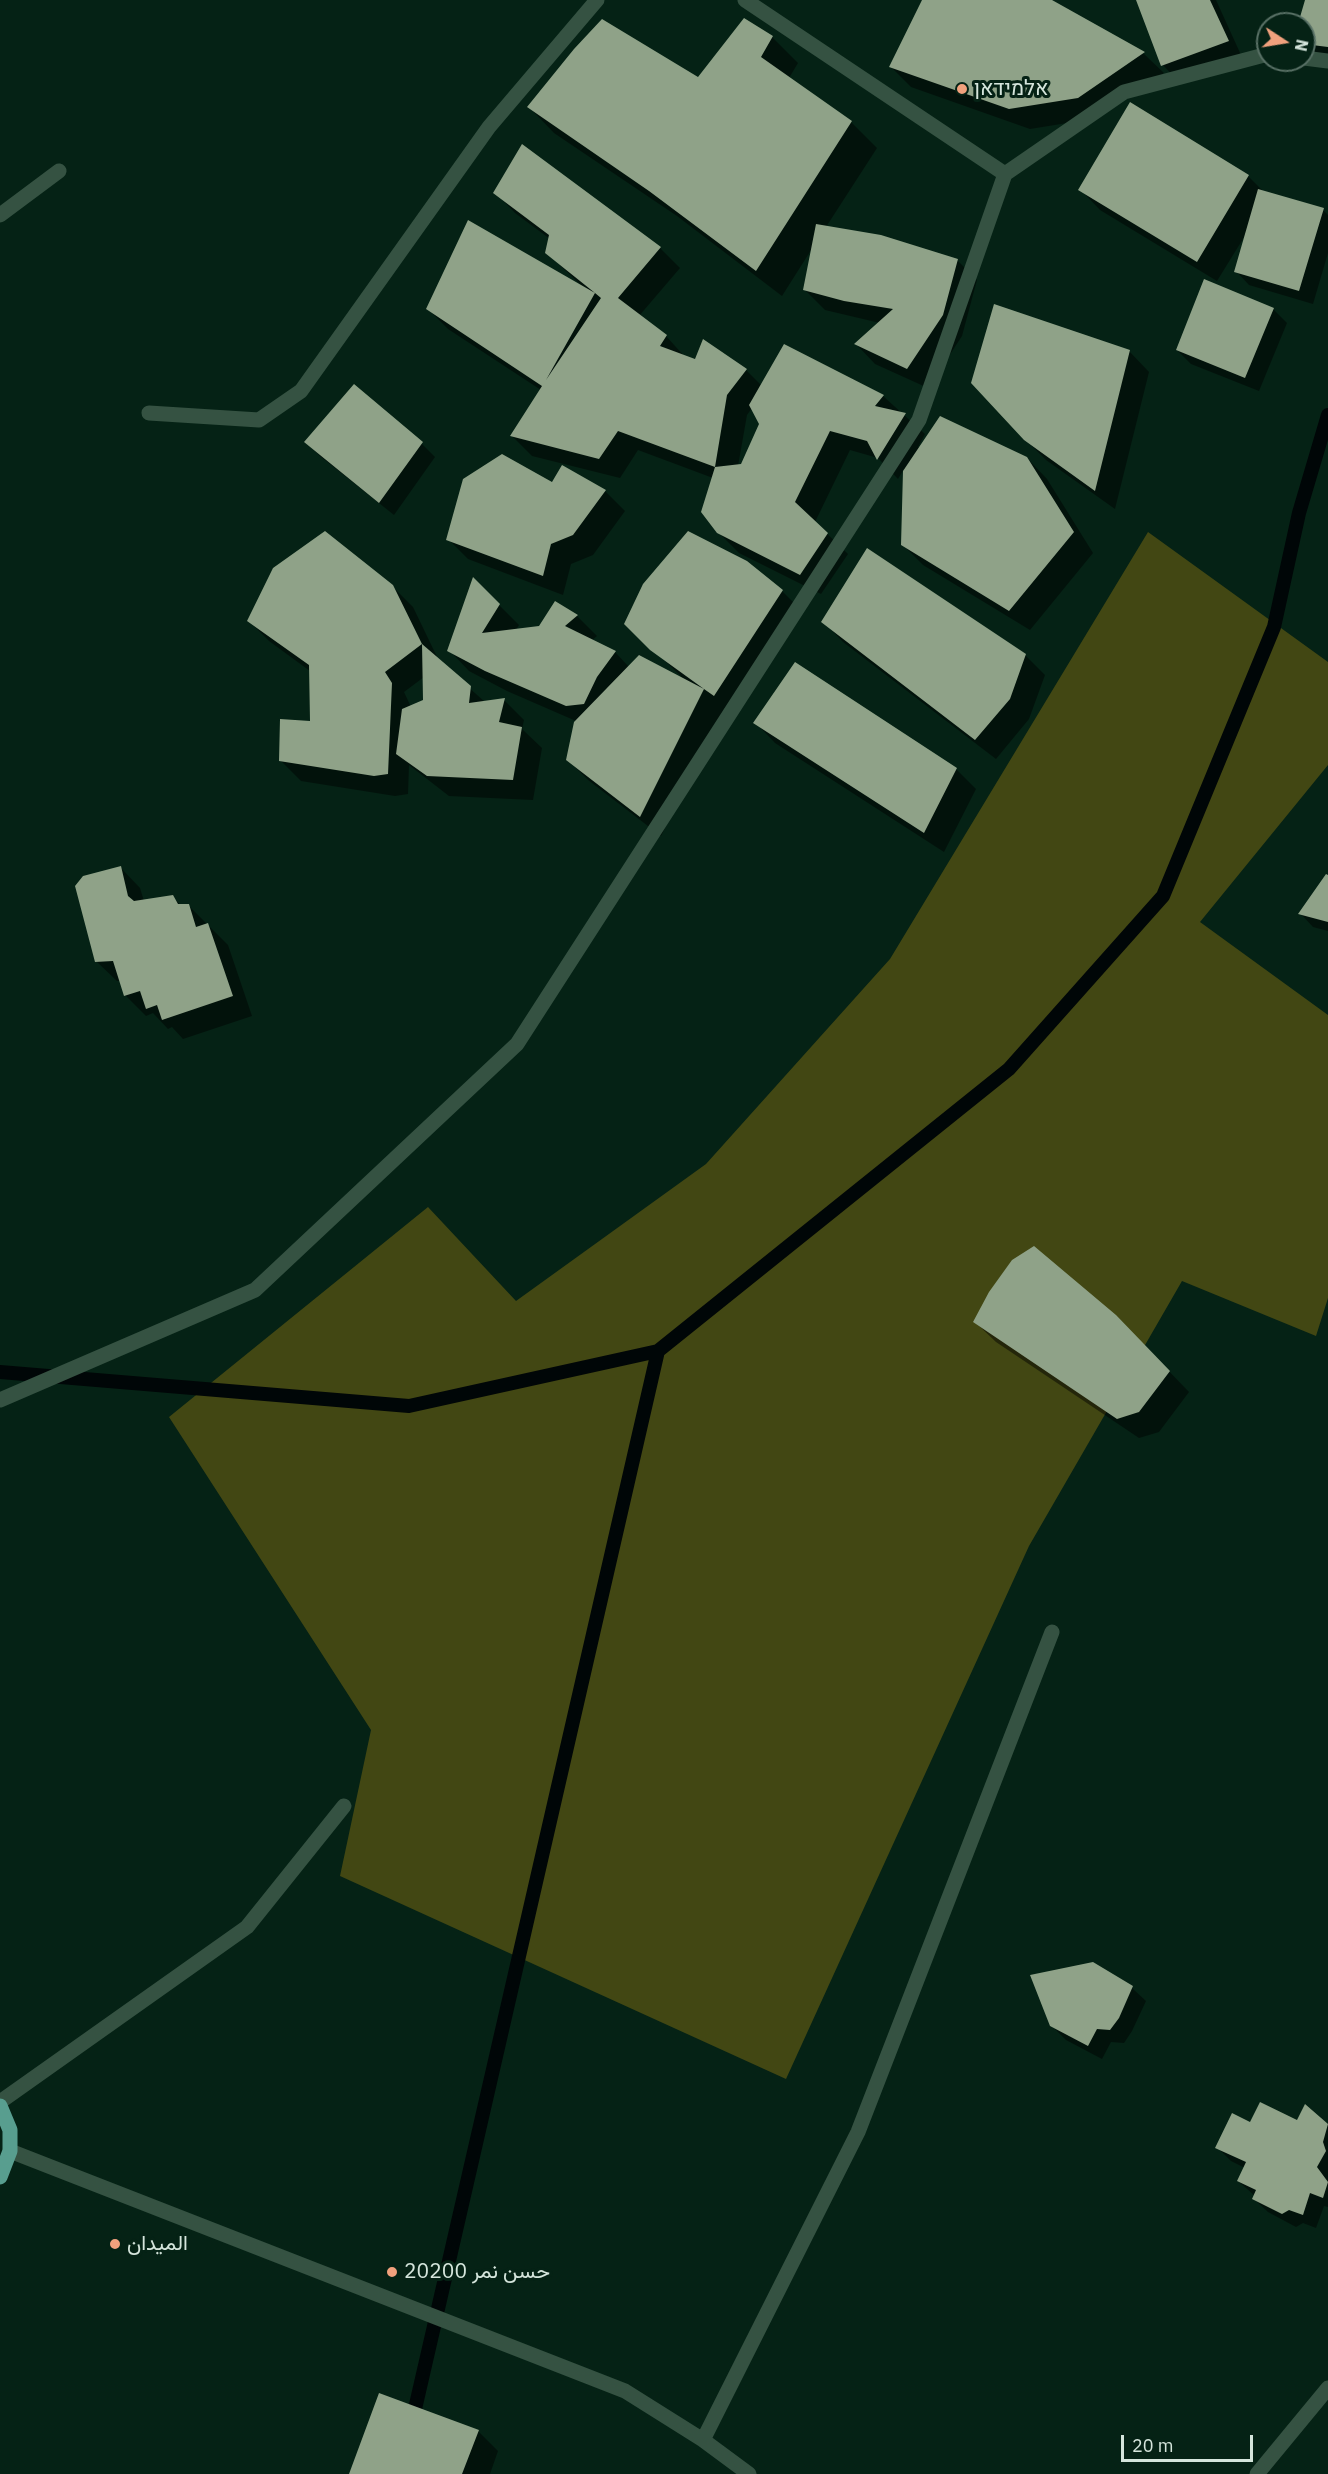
<!DOCTYPE html>
<meta charset="utf-8">
<style>
body{margin:0}
#map{position:relative;width:1328px;height:2474px;overflow:hidden;background:#052215;font-family:"IBM Plex Sans",sans-serif}
canvas{display:block}
.north{position:absolute;left:1256px;top:12px;width:60px;height:60px;box-sizing:border-box;background:#052215;border:2px solid #587065;border-radius:50%;rotate:102deg;font-size:16px;font-weight:700;line-height:24px;text-align:center;color:#d5e5dc}
.north::after{content:'';display:block;margin:auto;width:21px;height:27px;background:#f1a17d;clip-path:polygon(50% 0,100% 100%,50% 72%,0 100%)}
.scale{position:absolute;left:1121px;top:2435px;width:132px;height:27px;box-sizing:border-box;border:3px solid #d5e5dc;border-top:0;padding-left:8px;font-size:18px;line-height:21px;white-space:nowrap;color:#d5e5dc;-webkit-text-stroke:4px #052215;paint-order:stroke}
</style>
<div id="map">
<canvas width="1328" height="2474"></canvas>
<div class="north">N</div>
<div class="scale">20 m</div>
</div>
<script>
const g = document.querySelector('canvas').getContext('2d');
g.lineJoin = 'round';
function fill(path, color) {
  g.fillStyle = color;
  g.fill(path, 'evenodd');
}
function toPath(rows) {
  const path = new Path2D();
  for (const r of rows) {
    path.moveTo(r[0], r[1]);
    for (let i = 2; i < r.length; i += 2) path.lineTo(r[i], r[i + 1]);
  }
  return path;
}
function trace(path, color, width, dash) {
  g.strokeStyle = color;
  g.lineWidth = width;
  g.lineCap = dash ? 'butt' : 'round';
  g.setLineDash(dash || []);
  g.stroke(path);
}
function label(font, color, halo, rows, align = 'center') {
  g.font = font + ' "IBM Plex Sans",Vazirmatn,Heebo,sans-serif';
  g.lineWidth = 6;
  g.setLineDash([]);
  g.textBaseline = 'middle';
  g.strokeStyle = halo;
  g.fillStyle = color;
  for (const [text, x, y, turn = 0] of rows) {
    g.save();
    g.translate(x, y);
    g.rotate((+turn || 0) * Math.PI / 180);
    g.textAlign = isNaN(turn) ? turn : align;
    if (halo) g.strokeText(text, 0, 0);
    g.fillText(text, 0, 0);
    g.restore();
  }
}
const green = toPath([
 [1148,532,1328,662,1328,765,1200,922,1328,1015,1328,1298,1316,1336,1182,1281,1029,1546,786,2079,340,1876,371,1730,169,1417,428,1207,516,1301,706,1164,890,959]
]);
const shadow = toPath([
 [924,0,1049,0,1144,54,1164,73,1098,118,1030,129,911,87,891,67],
 [1137,0,1216,0,1241,55,1176,79,1163,65],
 [1307,0,1328,0,1328,64,1304,52,1304,24,1299,24],
 [772,37,798,63,789,78,851,122,877,148,826,227,957,260,977,280,962,336,928,388,875,364,856,344,880,323,825,310,805,290,813,247,782,296,677,216,554,133,529,107,699,79],
 [1131,104,1248,176,1265,193,1323,210,1328,215,1328,253,1313,304,1249,285,1236,271,1246,234,1217,281,1100,210,1080,189],
 [495,192,660,248,680,268,639,316,666,336,685,357,746,370,762,386,883,396,925,434,918,447,920,448,1027,458,1047,479,1093,553,1030,630,923,565,903,545,904,469,898,479,878,458,850,450,815,522,848,554,821,594,739,553,718,532,713,478,638,450,620,478,532,456,512,436,541,390,448,329,428,309,581,285,547,253,550,239,515,213],
 [752,408,761,424,742,465,738,466,747,415],
 [1273,309,1287,323,1259,391,1191,364,1177,350],
 [1129,351,1149,372,1115,509,1046,460,1025,439],
 [306,442,422,444,435,457,394,515,320,456],
 [552,485,605,491,625,511,593,555,571,564,563,595,468,559,448,539],
 [473,579,519,625,516,630,540,628,556,603,577,616,597,636,591,641,615,652,629,667,680,678,681,676,626,624,782,591,802,611,734,715,725,708,661,836,588,780,567,759,576,721,507,691,469,671,449,650],
 [392,586,413,607,439,661,485,702,504,700,524,720,522,729,542,748,533,800,449,796,409,765,408,794,395,796,301,781,281,761,312,723,310,671,269,641,249,621],
 [424,677,425,701,411,707,404,692],
 [823,621,1025,655,1045,675,1029,719,996,759,843,642],
 [755,722,956,769,976,789,944,852,775,743],
 [120,867,140,888,144,901,172,897,181,905,189,906,228,945,252,1016,183,1039,172,1027,168,1029,153,1013,146,1016,126,996,121,981,117,981,96,961],
 [1328,877,1328,931,1313,927,1300,913],
 [975,1322,1136,1337,1189,1392,1159,1432,1139,1438,996,1342],
 [1132,1988,1146,2001,1132,2031,1124,2043,1111,2042,1102,2059,1066,2040,1051,2025],
 [1306,2107,1328,2126,1328,2207,1324,2206,1316,2228,1303,2223,1296,2227,1268,2212,1254,2199,1255,2196,1238,2181,1245,2168,1231,2161,1217,2147,1251,2124,1298,2122],
 [478,2431,498,2451,490,2474,351,2474]
]);
const stream = toPath([
 [0,1372,409,1406,658,1351,1009,1069,1163,896,1274,627,1299,513,1328,415],
 [412,2422,658,1351]
]);
const building = toPath([
 [922,0,1052,0,1145,52,1078,98,1009,109,889,67],
 [1136,0,1210,0,1229,41,1161,66],
 [1305,0,1328,0,1328,47,1304,44,1304,24,1298,24],
 [744,18,773,36,761,57,852,121,756,271,649,191,527,107,574,49,602,19,698,77],
 [1130,102,1249,175,1197,262,1078,190],
 [522,144,661,247,618,298,667,335,660,346,695,359,703,339,747,369,727,395,715,467,618,431,599,459,510,436,542,386,426,309,468,220,595,293,546,380,601,298,595,293,545,253,549,235,493,193],
 [1258,189,1324,208,1299,291,1234,272],
 [816,224,881,235,958,259,943,315,907,369,854,344,893,309,844,301,803,290],
 [1204,279,1274,308,1245,378,1176,350],
 [994,304,1130,350,1095,491,1024,440,971,383],
 [784,344,884,395,875,406,906,413,877,460,867,441,830,431,795,502,828,533,800,575,717,533,701,512,715,467,741,464,759,424,749,405],
 [354,384,423,442,379,503,304,442],
 [940,416,1027,457,1074,532,1009,611,901,545,903,471],
 [502,454,552,482,562,465,606,490,573,535,551,544,543,576,446,540,463,479],
 [325,531,393,585,422,644,385,672,392,683,388,774,374,776,279,761,280,719,310,721,309,665,247,621,273,568],
 [688,531,747,561,783,590,714,696,704,689,640,817,566,760,574,722,639,655,704,689,650,650,624,624,643,584],
 [867,548,1026,654,1010,699,975,740,821,622],
 [473,577,500,604,482,633,539,626,555,601,578,615,565,626,616,651,597,677,584,704,566,706,485,671,447,651],
 [422,644,471,686,469,703,505,698,499,722,522,727,513,780,427,776,396,754,402,709,423,700],
 [795,662,957,768,924,833,753,723],
 [121,866,128,896,134,901,173,895,178,904,189,904,196,927,208,923,233,996,162,1020,157,1005,146,1009,140,991,124,996,113,961,95,962,75,886,83,876],
 [1326,874,1328,875,1328,922,1298,914],
 [1034,1246,1116,1315,1170,1371,1139,1412,1117,1419,973,1322,989,1292,1012,1260],
 [1093,1962,1133,1986,1119,2018,1110,2030,1097,2029,1088,2046,1050,2026,1030,1975],
 [1260,2102,1297,2120,1305,2104,1328,2124,1323,2142,1326,2151,1317,2167,1328,2182,1323,2198,1310,2193,1303,2215,1289,2210,1282,2214,1252,2199,1256,2190,1237,2181,1246,2162,1215,2148,1232,2113,1250,2122],
 [379,2393,479,2430,462,2474,349,2474]
]);
const minor = toPath([
 [745,0,1005,174,1124,92,1268,54],
 [1304,58,1328,61],
 [0,215,59,171],
 [149,413,259,420,301,391,489,127,597,0],
 [0,1400,255,1290,517,1044,919,420,1005,174],
 [0,2102,247,1927,344,1806],
 [10,2151,625,2391,703,2440,749,2474],
 [703,2440,858,2132,1052,1632],
 [1257,2474,1328,2388]
]);
const major = toPath([
 [0,2106,10,2130,10,2151,0,2177]
]);
const markers = [
 [962,89,6,"#f1a17d"],
 [115,2244,6,"#f1a17d"],
 [392,2272,6,"#f1a17d"]
];
const poiNames = [
 ["אלמידאן",974,89],
 ["الميدان",127,2244],
 ["حسن نمر 20200",404,2272]
];
fill(green, '#424713');
fill(shadow, '#0007');
trace(stream, '#000607', 14);
fill(building, '#8fa288');
trace(minor, '#355242', 15);
trace(major, '#589e8f', 15);
for (const [x, y, r, color] of markers) {
  const dot = new Path2D();
  dot.arc(x, y, r, 0, 2 * Math.PI);
  g.fillStyle = color;
  g.fill(dot);
  trace(dot, '#052215', 2);
}
label('21px', '#d5e5dc', '#052215', poiNames, 'left');
</script>
